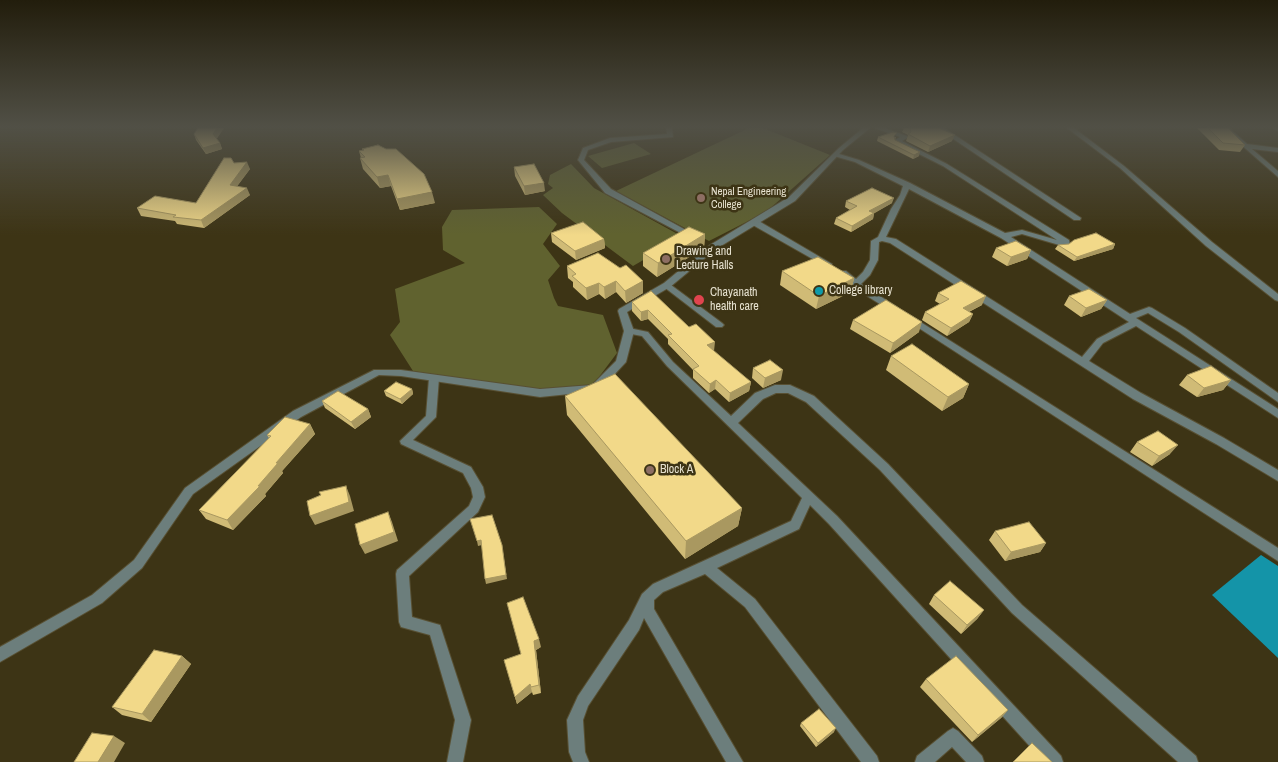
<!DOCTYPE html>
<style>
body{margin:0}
canvas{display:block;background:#3d3415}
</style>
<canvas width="1278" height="762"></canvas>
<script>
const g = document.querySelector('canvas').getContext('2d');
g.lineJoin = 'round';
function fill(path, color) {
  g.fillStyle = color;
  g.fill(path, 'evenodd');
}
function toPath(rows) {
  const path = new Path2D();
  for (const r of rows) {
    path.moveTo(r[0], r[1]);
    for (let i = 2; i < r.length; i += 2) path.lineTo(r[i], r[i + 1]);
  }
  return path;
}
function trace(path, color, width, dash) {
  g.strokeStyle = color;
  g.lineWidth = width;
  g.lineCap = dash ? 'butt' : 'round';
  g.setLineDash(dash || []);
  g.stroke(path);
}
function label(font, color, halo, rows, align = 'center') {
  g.font = font + ' "Archivo Narrow",sans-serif';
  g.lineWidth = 5;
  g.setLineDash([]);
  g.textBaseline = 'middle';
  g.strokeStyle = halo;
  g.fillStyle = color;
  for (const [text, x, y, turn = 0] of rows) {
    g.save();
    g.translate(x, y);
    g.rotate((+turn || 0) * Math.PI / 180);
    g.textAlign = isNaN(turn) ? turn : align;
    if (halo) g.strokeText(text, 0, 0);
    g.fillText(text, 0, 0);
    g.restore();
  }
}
const green = toPath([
 [749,128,763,128,830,155,766,212,709,241,616,191],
 [634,143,651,154,602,168,588,156],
 [571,164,594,188,683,237,633,266,562,213,543,195,553,188,548,184,550,175],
 [539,207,557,224,543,244,560,266,548,280,554,298,558,306,603,315,617,353,590,389,542,394,413,371,390,335,400,322,395,289,465,263,443,250,442,227,452,210]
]);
const water = toPath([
 [1261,555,1278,566,1278,658,1212,595]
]);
const minor = toPath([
 [875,128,884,128,907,136,907,138,902,141,947,164,1069,240,1070,245,1066,247,1022,234,1011,237,1130,314,1149,307,1152,308,1185,328,1278,393,1278,402,1179,332,1148,313,1136,318,1278,409,1278,418,1136,326,1103,343,1089,361,1141,393,1224,438,1278,470,1278,481,1216,444,1133,399,890,243,882,241,879,242,878,260,870,275,861,284,897,307,898,309,897,311,891,311,859,291,840,275,840,271,846,271,856,279,863,272,870,260,871,241,878,237,891,209,900,195,903,186,855,162,834,156,834,154,836,153,859,160,910,183,1005,233,1022,230,1057,240,943,166,895,142,895,140,900,137,875,128],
 [909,189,1001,238,1129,322,1097,339,1082,357,896,239,886,237,909,189],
 [937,128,944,128,1081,218,1080,220,1074,220,937,128],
 [1067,128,1074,128,1124,166,1212,242,1278,294,1278,301,1275,300,1206,246,1120,168,1067,128],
 [1222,128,1229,128,1247,144,1278,148,1278,152,1252,149,1278,171,1278,177,1222,128],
 [1273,128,1278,128,1278,131,1274,129,1273,128],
 [751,220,757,220,832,264,831,266,825,266,751,224,751,220],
 [667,282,722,323,724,325,722,327,716,327,664,287,663,285,667,282],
 [911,316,1278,548,1278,561,908,321,906,319,911,316],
 [629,328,648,332,673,362,731,416,755,393,775,385,790,385,814,396,888,464,1022,605,1196,756,1198,762,1178,762,1012,613,880,470,806,402,788,393,776,393,763,399,738,423,837,516,1061,756,1063,762,1044,762,829,524,810,505,799,529,717,568,755,599,877,756,879,762,861,762,745,607,705,574,663,592,654,600,654,609,743,762,726,762,644,618,639,630,588,706,583,720,585,752,589,762,573,762,569,752,567,720,578,696,629,620,642,594,653,584,791,521,802,498,667,366,642,336,626,333,624,331,626,329,629,328],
 [434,375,439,378,436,417,413,440,471,467,483,487,485,497,478,512,409,576,412,617,440,625,471,720,463,762,447,762,455,720,430,635,401,627,399,622,396,574,397,570,469,506,473,497,471,488,463,473,401,444,400,441,426,416,429,378,434,375],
 [953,728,958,731,982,756,984,762,966,762,952,747,935,762,915,762,917,756,948,731,953,728]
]);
const tertiary = toPath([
 [666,128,672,128,673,137,611,142,588,150,584,160,611,189,695,235,695,239,692,239,605,193,578,160,583,148,610,138,667,134,666,128],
 [863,128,870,128,843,150,795,201,716,249,670,287,627,312,634,331,626,362,599,391,540,397,401,376,379,375,301,417,193,494,142,568,102,603,0,662,0,647,92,595,134,560,185,488,293,411,374,370,401,370,540,389,592,385,616,361,624,331,618,311,619,309,664,283,710,245,789,197,839,148,863,128]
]);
const wall = toPath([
 [224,128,216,139,220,143,222,149,206,154,196,140,194,134],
 [904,128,939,128,952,141,928,152,906,141,908,135,902,132],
 [1197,128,1228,128,1245,145,1240,152,1219,150],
 [878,137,896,137,895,140,919,156,913,159,877,141],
 [362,149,435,203,400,210,391,186,380,188,363,169,360,158,361,158,359,151,363,150],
 [234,163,250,169,237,186,250,195,204,228,177,224,175,221,141,216,137,208,196,203],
 [514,167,545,191,525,195,515,176],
 [846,201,892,203,874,213,873,219,851,232,834,224,836,218,850,210,845,207],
 [551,233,604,239,605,248,576,260,552,242],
 [705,234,704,248,657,277,643,266,643,253],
 [1115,244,1113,249,1074,261,1055,249,1058,245],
 [996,248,1031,250,1027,259,1007,266,992,257],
 [598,253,643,293,626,303,616,292,605,299,599,294,587,300,573,287,573,282,568,278,567,266],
 [782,271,854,278,851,292,816,309,780,285],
 [651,291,713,351,751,382,749,391,729,402,715,389,709,393,693,378,693,370,668,344,668,339,648,319,641,321,632,311,632,302],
 [938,293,982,305,969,312,973,314,969,322,947,336,922,320,925,312,940,304,935,301],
 [1069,296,1107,300,1101,309,1081,317,1064,305],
 [853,320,919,332,890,353,850,329],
 [891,356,969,384,963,398,942,411,886,370],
 [753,368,781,380,763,388,752,378],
 [1187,375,1231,380,1223,390,1197,397,1179,385],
 [412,389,413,394,402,404,386,396,384,391],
 [565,396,742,508,738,526,685,559,567,415],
 [322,401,368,409,371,417,355,429,325,408],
 [310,424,315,434,282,471,283,473,265,494,266,496,233,530,206,519,199,510,269,438,267,435],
 [1137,442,1170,454,1152,466,1130,452],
 [995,531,1046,543,1040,552,1005,561,989,540],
 [934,595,984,610,977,619,961,634,929,604],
 [541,647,536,650,541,693,533,695,532,692,517,704,504,660],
 [182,656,191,664,151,722,122,715,112,707],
 [926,679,1008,710,1001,718,972,742,920,687],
 [801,723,834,732,816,747,800,726]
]);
const shadedWall = toPath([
 [217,128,224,128,216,140,213,134],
 [955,135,952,141,928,152,930,146],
 [220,143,222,149,206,154,203,148],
 [920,152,919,156,913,159,914,155],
 [247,162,250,169,233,192,230,185],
 [388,175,391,186,380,188,377,177],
 [544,183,545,191,525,195,524,186],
 [247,188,250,195,204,228,201,220],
 [432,192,435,203,400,210,397,199],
 [894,198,892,203,868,217,869,211],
 [874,213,873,219,851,232,852,226],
 [705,234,704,248,657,277,658,263],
 [604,239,605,248,576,260,575,251],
 [1115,244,1113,249,1074,261,1077,257],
 [1031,250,1027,259,1007,266,1011,257],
 [854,278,851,292,816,309,819,296],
 [616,281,616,292,605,299,604,287],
 [643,281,643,293,626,303,625,291],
 [599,283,599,294,587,300,586,288],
 [986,296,982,305,960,316,963,308],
 [1107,300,1101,309,1081,317,1086,308],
 [648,310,648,319,641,321,641,312],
 [973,314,969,322,947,336,951,328],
 [922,322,919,332,890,353,893,343],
 [715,342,714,351,706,354,707,345],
 [783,370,781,380,763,388,765,378],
 [716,380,715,389,709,393,710,384],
 [1231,380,1223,390,1197,397,1204,388],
 [751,382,749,391,729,402,730,393],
 [969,384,963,398,942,411,948,397],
 [412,389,413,394,402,404,400,399],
 [368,409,371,417,355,429,351,422],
 [310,424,315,434,282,471,283,473,265,494,266,496,233,530,227,520,258,486,276,463],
 [1178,445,1170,454,1152,466,1159,456],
 [346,486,350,496,354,511,315,525,310,516],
 [742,508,738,526,685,559,686,541],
 [388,512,392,522,398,541,365,554,360,545],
 [481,540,482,545,478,546,477,541],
 [1046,543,1040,552,1005,561,1011,552],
 [502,545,507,579,486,584,485,579],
 [984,610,977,619,961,634,967,625],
 [539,639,541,647,536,650,541,693,539,685,534,641],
 [182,656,191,664,151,722,142,714],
 [530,684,532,692,517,704,515,697],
 [1008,710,1001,718,972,742,978,735],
 [836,728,834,732,816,747,818,743],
 [114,736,125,743,114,762,98,762]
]);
const building = toPath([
 [198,128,217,128,213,134,220,143,203,148,194,134,198,128],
 [909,128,939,128,955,135,930,146,908,134,911,132,910,128,909,128],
 [1208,128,1228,128,1245,145,1223,143,1208,128],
 [893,132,897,133,894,136,895,140,920,152,914,155,878,137,893,132],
 [378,145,386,149,396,149,424,174,432,192,397,199,388,175,377,177,360,158,365,157,359,151,364,150,362,149,378,145],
 [224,158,231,158,234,163,247,162,230,185,247,188,201,220,173,217,176,215,137,208,155,196,196,203,224,158],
 [534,164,544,183,524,186,514,167,534,164],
 [872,188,894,198,869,211,874,213,852,226,836,218,857,206,846,201,872,188],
 [583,222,604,239,575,251,551,233,583,222],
 [689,227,705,234,658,263,643,253,689,227],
 [1096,233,1115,244,1077,257,1058,245,1069,244,1074,240,1096,233],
 [1016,241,1031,250,1011,257,996,248,1016,241],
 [598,253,620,268,626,265,643,281,625,291,616,281,604,287,599,283,586,288,572,276,576,274,567,266,598,253],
 [818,257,854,278,819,296,782,271,818,257],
 [961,281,986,296,963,308,973,314,951,328,925,312,949,299,938,293,961,281],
 [1089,289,1107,300,1086,308,1069,296,1089,289],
 [651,291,689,327,696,324,715,342,707,345,751,382,730,393,716,380,710,384,693,369,699,366,668,335,672,334,648,310,641,312,632,302,651,291],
 [886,300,922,322,893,343,853,320,886,300],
 [912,344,969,384,948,397,891,356,912,344],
 [770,360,783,370,765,378,753,368,770,360],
 [1211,366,1231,380,1204,388,1187,375,1211,366],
 [615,374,742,508,686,541,565,396,615,374],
 [396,382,412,389,400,399,384,391,396,382],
 [338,391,368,409,351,422,322,401,338,391],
 [285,417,310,424,276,463,278,463,258,486,260,486,227,520,199,510,271,436,267,435,285,417],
 [1158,431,1178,445,1159,456,1137,442,1158,431],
 [346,486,349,502,310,516,307,501,321,495,319,492,346,486],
 [388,512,394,532,360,545,355,524,388,512],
 [492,515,502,545,506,575,485,579,481,540,477,541,470,519,492,515],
 [1029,522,1046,543,1011,552,995,531,1029,522],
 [950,581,984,610,967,625,934,595,950,581],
 [523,597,539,639,534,641,539,685,531,687,530,684,515,697,504,660,521,654,507,603,523,597],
 [154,650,182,656,142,714,112,707,154,650],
 [956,656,1008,710,978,735,926,679,956,656],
 [819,709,836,728,818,743,801,723,819,709],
 [92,733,114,736,98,762,74,762,92,733],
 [1032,743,1052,762,1013,762,1032,743]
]);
const markers = [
 [701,198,5,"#8d6e63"],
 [666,259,5,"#8d6e63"],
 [819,291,5,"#0f9aa8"],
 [699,300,6,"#e0444e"],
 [650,470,5,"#8d6e63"]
];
const farPoinames = [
 ["Nepal Engineering",711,192],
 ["College",711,205]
];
const poiNames = [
 ["Drawing and",676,252],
 ["Lecture Halls",676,266],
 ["College library",829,291],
 ["Chayanath",710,293],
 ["health care",710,307],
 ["Block A",660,470]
];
fill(green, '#60622f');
fill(water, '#1494a8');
trace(minor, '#585033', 2);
trace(tertiary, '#585033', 2);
fill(minor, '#6c7e7c');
fill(tertiary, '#6c7e7c');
fill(wall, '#d0bb76');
fill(shadedWall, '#a99860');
fill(building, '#f2d989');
trace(building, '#a99860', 1);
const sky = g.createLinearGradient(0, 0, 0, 235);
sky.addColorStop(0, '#221d0c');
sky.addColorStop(0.54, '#515046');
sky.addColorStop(1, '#51504600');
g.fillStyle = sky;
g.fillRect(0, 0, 1278, 235);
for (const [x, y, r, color] of markers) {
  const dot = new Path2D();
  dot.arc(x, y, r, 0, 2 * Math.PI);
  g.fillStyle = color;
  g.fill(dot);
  trace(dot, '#3d3415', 2);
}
label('11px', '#e6e1cf', '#3d3415', farPoinames, 'left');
label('12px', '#e6e1cf', '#3d3415', poiNames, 'left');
</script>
